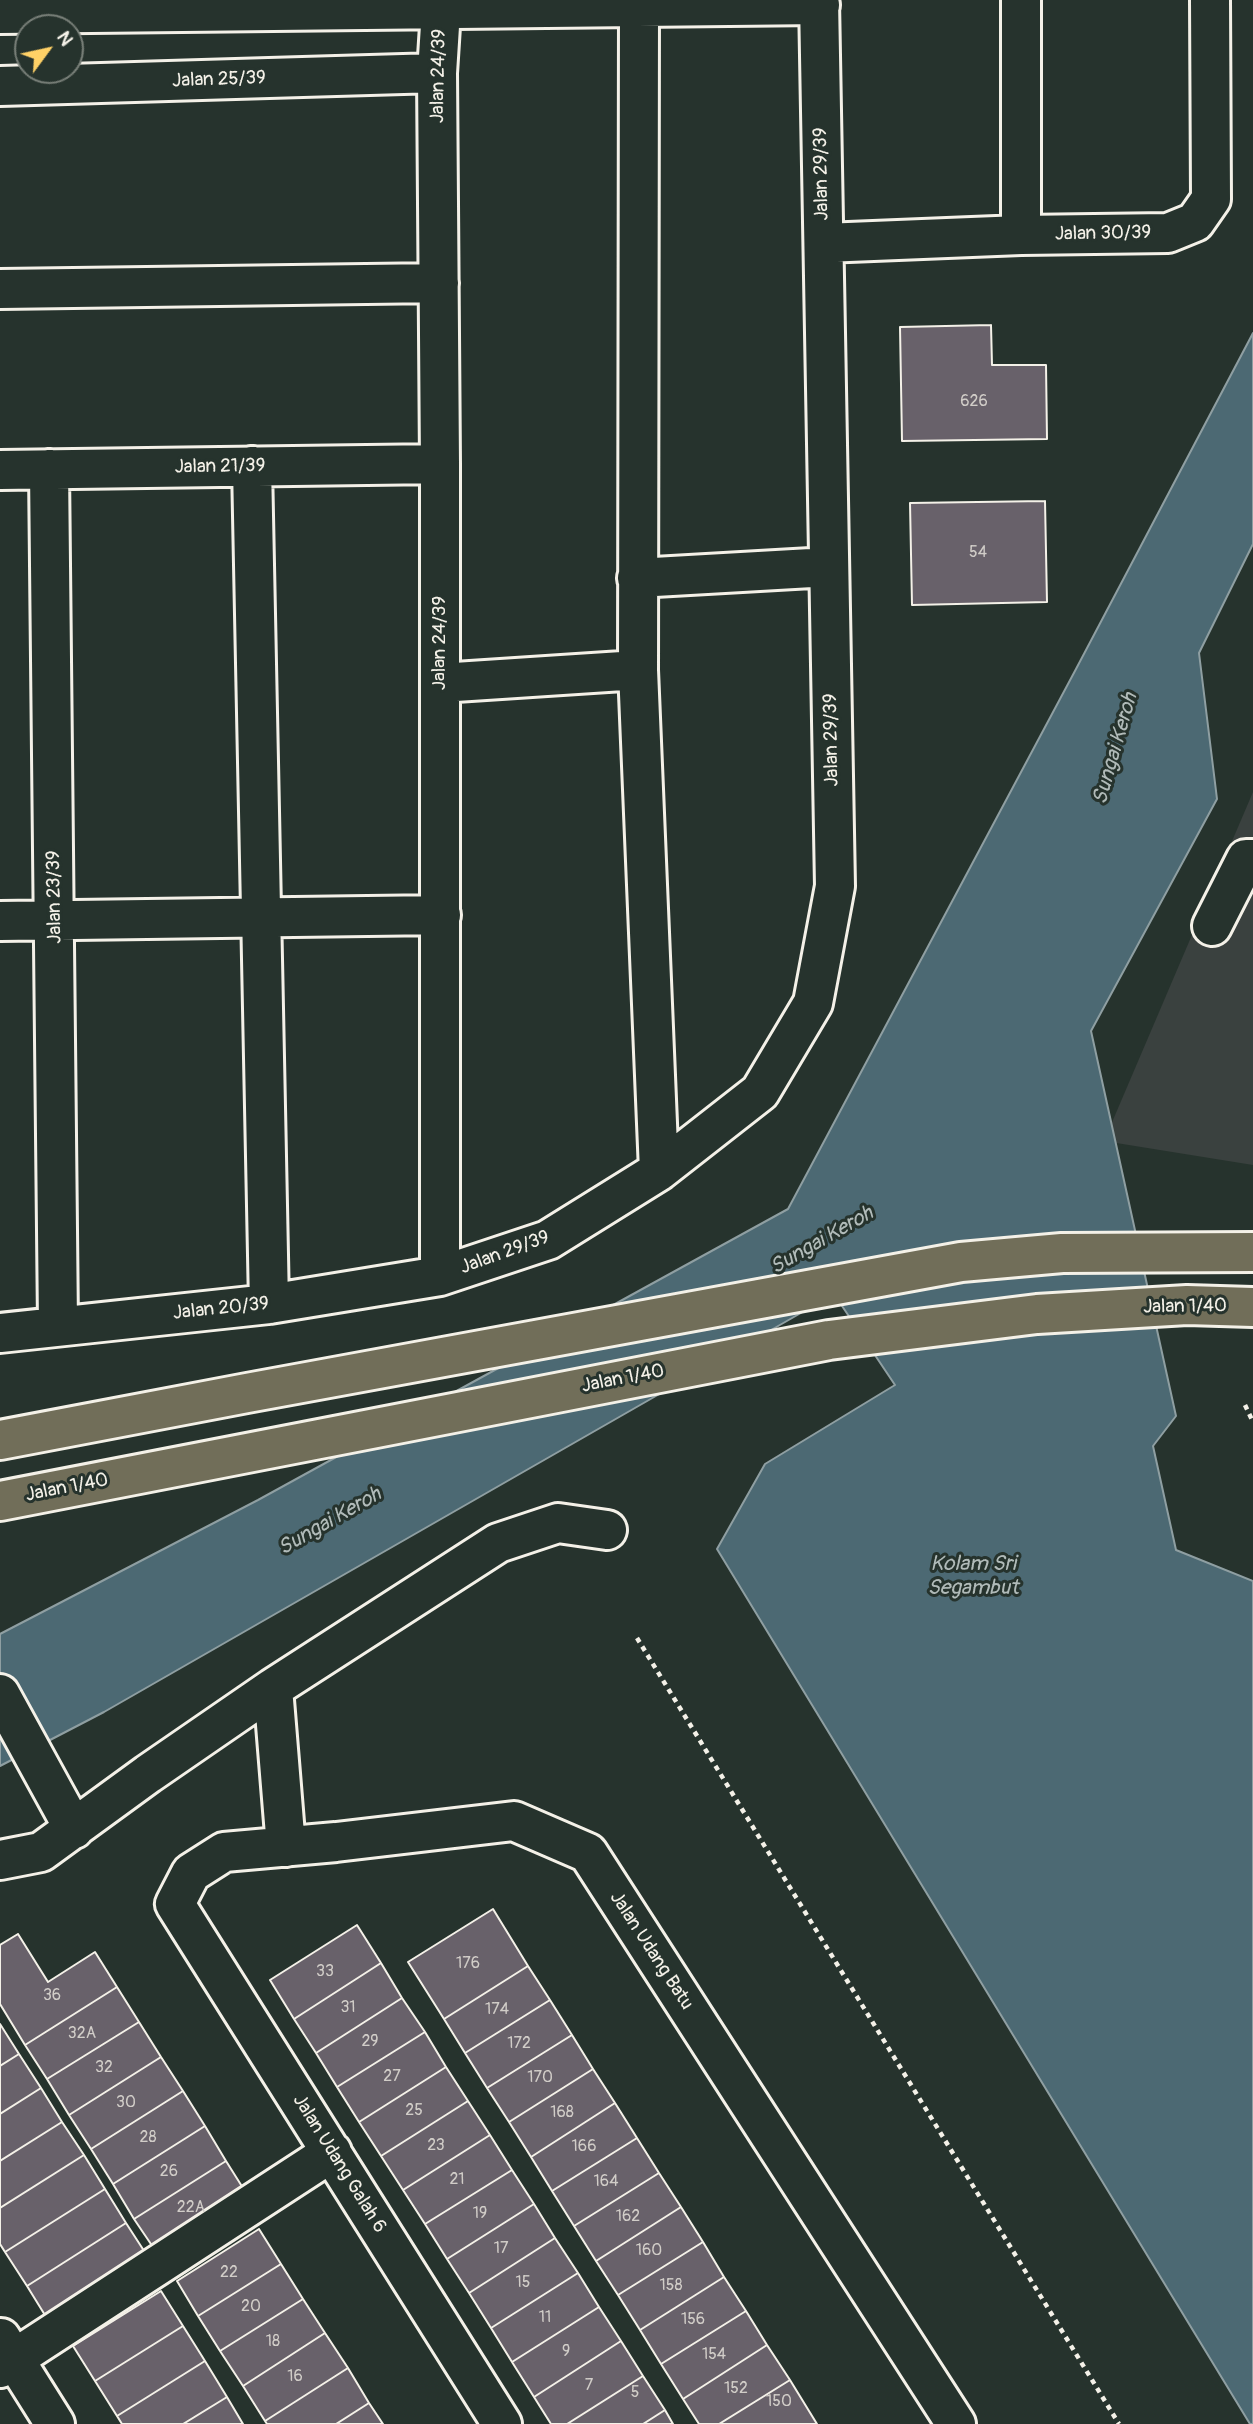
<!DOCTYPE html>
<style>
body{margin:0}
#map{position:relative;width:1253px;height:2424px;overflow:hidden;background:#26332d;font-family:Pangolin,sans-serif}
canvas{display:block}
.north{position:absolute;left:14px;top:14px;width:70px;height:70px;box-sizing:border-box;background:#26332d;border:2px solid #787f78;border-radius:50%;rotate:57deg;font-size:19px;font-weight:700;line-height:28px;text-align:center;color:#f4f1e8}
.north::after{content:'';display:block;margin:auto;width:24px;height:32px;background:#ffd166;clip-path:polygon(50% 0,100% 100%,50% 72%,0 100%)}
</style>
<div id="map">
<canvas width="1253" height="2424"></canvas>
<div class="north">N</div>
</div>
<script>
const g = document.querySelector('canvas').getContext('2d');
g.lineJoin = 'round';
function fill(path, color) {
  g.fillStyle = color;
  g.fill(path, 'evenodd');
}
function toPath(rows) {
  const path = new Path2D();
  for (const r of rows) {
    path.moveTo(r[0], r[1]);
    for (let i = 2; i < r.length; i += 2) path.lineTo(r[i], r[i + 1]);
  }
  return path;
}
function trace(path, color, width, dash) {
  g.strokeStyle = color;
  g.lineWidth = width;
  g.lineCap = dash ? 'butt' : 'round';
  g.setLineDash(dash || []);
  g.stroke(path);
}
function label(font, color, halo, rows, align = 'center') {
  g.font = font + ' Pangolin,sans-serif';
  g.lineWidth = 6;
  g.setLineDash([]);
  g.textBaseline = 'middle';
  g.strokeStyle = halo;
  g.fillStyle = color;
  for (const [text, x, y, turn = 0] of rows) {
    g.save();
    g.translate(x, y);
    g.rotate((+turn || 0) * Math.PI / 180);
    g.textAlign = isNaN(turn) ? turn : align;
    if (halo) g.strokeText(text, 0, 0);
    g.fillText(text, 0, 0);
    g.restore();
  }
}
const built = toPath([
 [1253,792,1253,1165,1104,1141]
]);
const water = toPath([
 [1253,333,1253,544,1199,653,1217,799,1091,1031,1176,1416,1153,1446,1176,1550,1253,1581,1253,2424,1250,2424,717,1549,765,1464,895,1385,834,1294,104,1712,0,1766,0,1634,258,1500,788,1209,1076,669,1253,333]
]);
const building = toPath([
 [991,325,992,365,1046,365,1047,439,902,441,900,327,991,325],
 [1045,501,1047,602,912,605,910,503,1045,501],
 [493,1909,528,1966,444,2019,408,1962,493,1909],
 [357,1925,381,1963,294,2019,270,1980,357,1925],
 [18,1934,48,1982,95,1952,117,1987,25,2045,0,2004,0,1945,18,1934],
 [381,1963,402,1998,316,2053,294,2019,381,1963],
 [528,1966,550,2000,465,2053,444,2019,528,1966],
 [117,1987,139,2022,47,2079,25,2045,117,1987],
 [402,1998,425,2032,337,2087,316,2053,402,1998],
 [550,2000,572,2035,487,2088,465,2053,550,2000],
 [139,2022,161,2057,69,2115,47,2079,139,2022],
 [0,2024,19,2054,0,2066,0,2024],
 [425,2032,446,2067,359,2122,337,2087,425,2032],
 [572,2035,593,2069,509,2122,487,2088,572,2035],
 [19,2054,41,2088,0,2114,0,2066,19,2054],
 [161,2057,183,2091,91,2149,69,2115,161,2057],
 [446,2067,468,2101,381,2156,359,2122,446,2067],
 [593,2069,615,2103,531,2157,509,2122,593,2069],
 [41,2088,62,2122,0,2161,0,2114,41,2088],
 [183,2091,205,2126,113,2184,91,2149,183,2091],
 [468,2101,490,2135,403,2190,381,2156,468,2101],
 [615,2103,637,2138,552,2191,531,2157,615,2103],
 [62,2122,84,2155,0,2208,0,2161,62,2122],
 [205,2126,226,2161,134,2219,113,2184,205,2126],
 [490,2135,512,2170,425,2224,403,2190,490,2135],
 [637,2138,659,2173,574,2226,552,2191,637,2138],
 [84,2155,105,2189,5,2252,0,2244,0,2208,84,2155],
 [226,2161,248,2196,157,2253,134,2219,226,2161],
 [512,2170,534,2204,447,2259,425,2224,512,2170],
 [659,2173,681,2207,596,2261,574,2226,659,2173],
 [105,2189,126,2223,27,2286,5,2252,105,2189],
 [534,2204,555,2238,469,2293,447,2259,534,2204],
 [681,2207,703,2242,618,2295,596,2261,681,2207],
 [126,2223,148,2257,48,2320,27,2286,126,2223],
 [259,2229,281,2264,198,2316,177,2281,259,2229],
 [555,2238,578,2273,491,2328,469,2293,555,2238],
 [703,2242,724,2277,640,2330,618,2295,703,2242],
 [281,2264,303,2299,220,2351,198,2316,281,2264],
 [578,2273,599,2307,512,2362,491,2328,578,2273],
 [724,2277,746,2311,661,2364,640,2330,724,2277],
 [161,2291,183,2326,95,2381,73,2346,161,2291],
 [303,2299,325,2333,243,2386,220,2351,303,2299],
 [599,2307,621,2341,534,2397,512,2362,599,2307],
 [746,2311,767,2345,683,2399,661,2364,746,2311],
 [183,2326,205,2361,117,2416,95,2381,183,2326],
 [325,2333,348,2368,265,2421,243,2386,325,2333],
 [621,2341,643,2376,567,2424,551,2424,534,2397,621,2341],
 [767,2345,790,2380,719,2424,699,2424,683,2399,767,2345],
 [205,2361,227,2397,183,2424,122,2424,117,2416,205,2361],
 [348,2368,369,2403,336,2424,267,2424,265,2421,348,2368],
 [643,2376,665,2410,643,2424,567,2424,643,2376],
 [790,2380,817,2424,719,2424,790,2380],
 [227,2397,243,2424,183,2424,227,2397],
 [369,2403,383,2424,336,2424,369,2403],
 [665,2410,673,2424,643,2424,665,2410]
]);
const path = toPath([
 [1245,1405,1253,1422],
 [637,1638,1119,2424]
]);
const minor = toPath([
 [639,7,638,670,659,1171],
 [0,14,820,5],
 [0,86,437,73],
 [1021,235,1021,0],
 [824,243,1021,235,1168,233,1195,222,1211,199,1210,0],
 [0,289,439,283],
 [252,466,269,1304],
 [49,469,58,1325],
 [0,470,440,464],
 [637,578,829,567],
 [440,683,638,670],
 [0,921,441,915],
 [1212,926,1246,859,1253,859],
 [440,1276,440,464,437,73,441,10],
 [0,1333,269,1304,440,1276,548,1240,659,1171,760,1092,813,1003,835,886,819,0],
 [0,1694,74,1829],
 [286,1847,273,1688,498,1543,558,1523,607,1530],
 [0,1860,41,1852,148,1774,273,1688],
 [1,2338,55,2424],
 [0,2368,332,2152],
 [502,2424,175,1904,191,1873,224,1852,336,1842,514,1821,588,1853,956,2424]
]);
const major = toPath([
 [0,1440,247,1393,961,1262,1062,1253,1253,1252],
 [0,1501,829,1340,1037,1314,1187,1305,1253,1307]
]);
const numberNames = [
 ["626",974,402],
 ["54",978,553],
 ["176",468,1964],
 ["33",325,1972],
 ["36",52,1996],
 ["31",348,2008],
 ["174",497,2010],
 ["32A",82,2034],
 ["29",370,2042],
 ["172",519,2044],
 ["32",104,2068],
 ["27",392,2077],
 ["170",540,2078],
 ["30",126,2103],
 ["25",414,2111],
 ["168",562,2113],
 ["28",148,2138],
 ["23",436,2146],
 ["166",584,2147],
 ["26",169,2172],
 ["21",457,2180],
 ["164",606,2182],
 ["22A",191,2208],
 ["19",480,2214],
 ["162",628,2217],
 ["17",501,2249],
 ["160",649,2251],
 ["22",229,2273],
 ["15",523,2283],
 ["158",671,2286],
 ["20",251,2307],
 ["11",545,2318],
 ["156",693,2320],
 ["18",273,2342],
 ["9",566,2352],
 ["154",714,2355],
 ["16",295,2377],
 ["7",589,2386],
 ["152",736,2389],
 ["5",635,2393],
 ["150",779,2402]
];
const streetNames = [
 ["Jalan 24/39",439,76,-89],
 ["Jalan 25/39",219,80,-2],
 ["Jalan 29/39",822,174,-91],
 ["Jalan 30/39",1103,234,-1],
 ["Jalan 21/39",220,467,-1],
 ["Jalan 24/39",440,643,-90],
 ["Jalan 29/39",832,740,-91],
 ["Jalan 23/39",55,897,-91],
 ["Jalan 29/39",505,1253,-20],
 ["Jalan 1/40",1185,1307,-1],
 ["Jalan 20/39",221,1309,-6],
 ["Jalan 1/40",623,1379,-11],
 ["Jalan 1/40",67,1488,-11],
 ["Jalan Udang Batu",651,1951,57],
 ["Jalan Udang Galah 6",339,2164,58]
];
const waterNames = [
 ["Sungai Keroh",1116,749,-74],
 ["Sungai Keroh",822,1241,-30],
 ["Sungai Keroh",330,1522,-30],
 ["Kolam Sri",973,1565],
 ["Segambut",973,1589]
];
fill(built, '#3a413f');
fill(water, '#4c6973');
trace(water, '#8f9fa2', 2);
fill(building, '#68616a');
trace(building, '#f4f1e8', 2);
trace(minor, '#f4f1e8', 44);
trace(major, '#f4f1e8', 44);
trace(path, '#f4f1e8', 4.5, [5, 5]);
trace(minor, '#26332d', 38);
trace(major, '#716e59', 38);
label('16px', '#d1cdc8', null, numberNames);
label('19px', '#f4f1e8', '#26332d', streetNames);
label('italic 21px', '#b1bbb9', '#26332d', waterNames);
</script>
